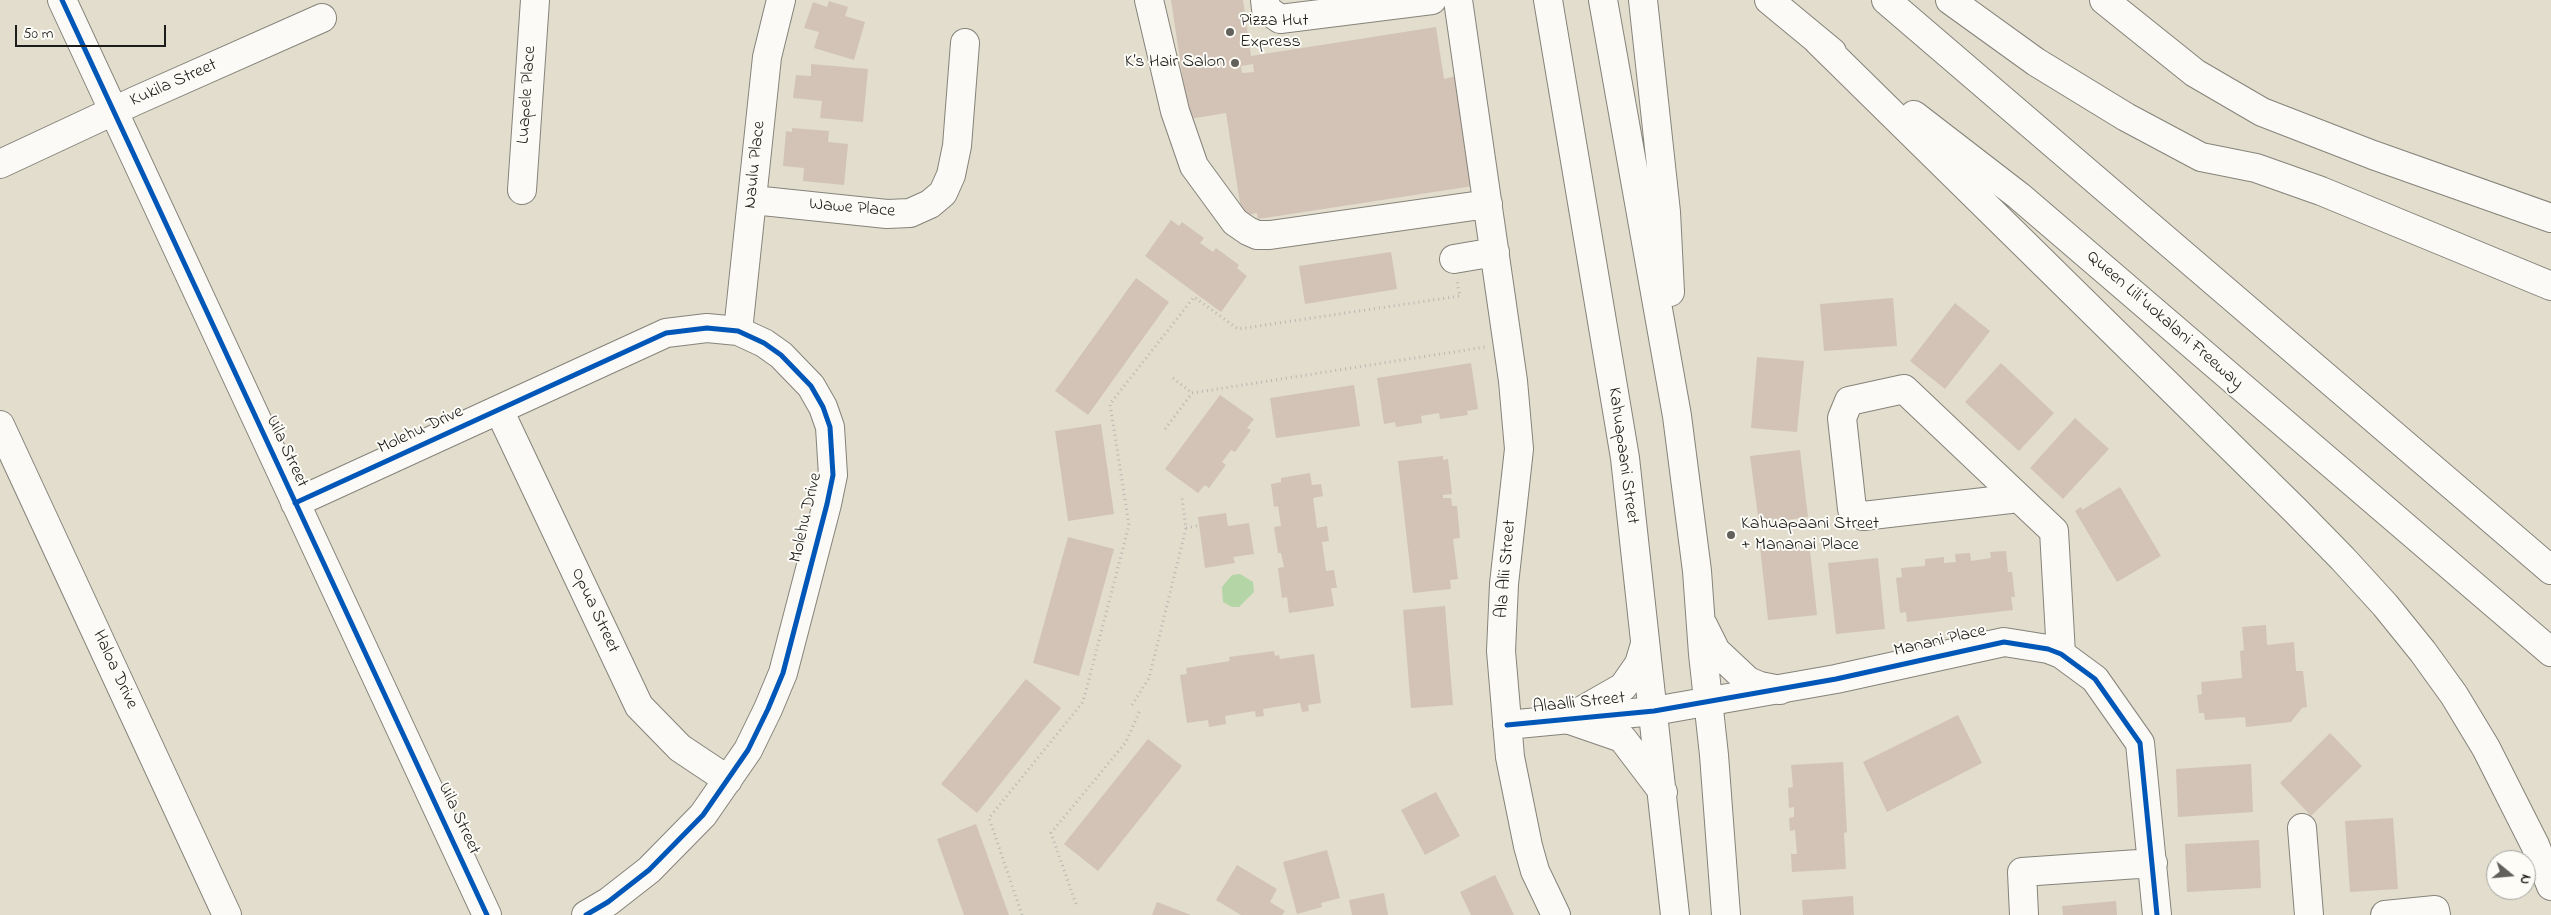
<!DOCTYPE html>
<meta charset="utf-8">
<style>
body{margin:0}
#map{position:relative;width:2551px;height:915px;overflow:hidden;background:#e2ddcc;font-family:"Indie Flower",sans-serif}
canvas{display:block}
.north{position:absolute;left:2486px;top:850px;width:50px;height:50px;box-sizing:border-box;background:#fdfcf7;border:1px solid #a3a29f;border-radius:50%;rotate:107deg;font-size:14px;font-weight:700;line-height:20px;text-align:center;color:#1c1c1c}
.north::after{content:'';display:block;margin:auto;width:18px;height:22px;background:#61605a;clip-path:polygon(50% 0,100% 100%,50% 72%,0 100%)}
.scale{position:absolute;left:15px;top:25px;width:151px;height:22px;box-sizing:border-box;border:2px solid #1c1c1c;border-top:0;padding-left:6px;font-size:15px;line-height:18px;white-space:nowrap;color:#1c1c1c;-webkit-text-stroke:4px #fdfcf7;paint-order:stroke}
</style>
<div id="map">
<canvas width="2551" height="915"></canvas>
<div class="north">N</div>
<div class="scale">50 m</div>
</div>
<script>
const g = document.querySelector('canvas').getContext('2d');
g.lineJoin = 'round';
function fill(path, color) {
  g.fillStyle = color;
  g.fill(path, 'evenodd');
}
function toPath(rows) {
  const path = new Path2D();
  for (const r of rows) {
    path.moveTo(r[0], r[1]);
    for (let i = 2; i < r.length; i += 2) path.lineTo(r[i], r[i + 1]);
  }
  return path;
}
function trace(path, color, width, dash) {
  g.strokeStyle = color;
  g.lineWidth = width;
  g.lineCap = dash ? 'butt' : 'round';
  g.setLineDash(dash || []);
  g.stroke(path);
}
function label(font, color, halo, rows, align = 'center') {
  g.font = font + ' "Indie Flower",sans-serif';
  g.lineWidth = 4;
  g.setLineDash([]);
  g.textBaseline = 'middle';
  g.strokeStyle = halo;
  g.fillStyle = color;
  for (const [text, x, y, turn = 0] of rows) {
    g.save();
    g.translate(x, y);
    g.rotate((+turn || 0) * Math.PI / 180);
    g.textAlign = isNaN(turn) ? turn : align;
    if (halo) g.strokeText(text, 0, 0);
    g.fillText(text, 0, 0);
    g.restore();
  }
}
const green = toPath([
 [1240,574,1253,582,1254,592,1239,607,1232,607,1223,602,1222,587,1232,575]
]);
const building = toPath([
 [1171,0,1243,0,1251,56,1436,27,1444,79,1456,76,1473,186,1258,219,1257,213,1242,216,1226,113,1189,119],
 [1253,64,1254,72,1242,73,1241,66],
 [829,1,848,7,845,16,865,22,854,60,814,48,819,32,804,28,813,2,827,7],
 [811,64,868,69,863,122,820,118,822,101,793,98,796,75,811,76],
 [792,128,829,131,828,142,848,144,844,185,803,181,804,168,783,166,786,131,792,132],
 [1171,220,1179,226,1182,222,1204,238,1200,243,1213,252,1216,248,1239,265,1237,268,1247,276,1221,312,1145,256],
 [1391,252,1397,289,1305,304,1299,266],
 [1136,278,1169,302,1088,415,1055,391],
 [1893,298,1897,346,1824,351,1820,304],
 [1955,303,1990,331,1945,389,1910,361],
 [1757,357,1804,361,1797,432,1751,428],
 [1471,363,1478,409,1467,411,1468,415,1440,419,1439,413,1421,416,1422,423,1396,427,1395,422,1384,424,1377,378],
 [2001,363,2054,413,2019,451,1965,402],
 [1354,385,1360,426,1276,438,1270,398],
 [1220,395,1254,419,1247,428,1251,430,1235,452,1231,450,1222,462,1226,465,1209,488,1205,485,1198,493,1165,469],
 [2075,418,2109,449,2063,499,2030,468],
 [1101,424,1114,514,1068,521,1055,431],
 [1800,450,1808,517,1759,524,1750,456],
 [1443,456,1443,460,1448,459,1452,494,1443,495,1443,498,1451,498,1452,506,1457,506,1460,538,1453,539,1458,579,1450,580,1451,589,1413,593,1398,461],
 [1310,473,1312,485,1321,484,1323,496,1313,498,1317,528,1327,526,1329,541,1322,542,1326,571,1334,570,1337,588,1331,588,1334,606,1289,613,1287,597,1282,598,1278,568,1284,567,1281,553,1278,553,1274,527,1281,526,1278,506,1274,507,1271,484,1281,482,1281,478],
 [2120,487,2161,556,2117,582,2075,511,2081,507,2082,510],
 [1226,513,1228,526,1249,523,1254,554,1233,557,1235,563,1205,568,1198,517],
 [1068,537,1114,549,1079,676,1033,663],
 [1809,541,1817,615,1768,620,1760,547],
 [2006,551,2008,572,2012,572,2015,597,2011,597,2013,610,1907,622,1906,612,1900,613,1896,578,1902,577,1901,568,1925,566,1925,559,1944,557,1944,563,1956,562,1955,554,1970,553,1971,561,1991,558,1990,552],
 [1878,558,1885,629,1836,634,1828,563],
 [1445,606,1453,705,1411,708,1403,610],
 [2266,625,2267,645,2294,642,2296,671,2303,671,2307,707,2302,708,2291,722,2246,727,2245,717,2205,720,2204,713,2199,713,2197,695,2202,694,2201,682,2242,678,2240,651,2244,650,2242,627],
 [1274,651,1275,656,1279,655,1280,659,1314,654,1321,703,1308,705,1309,711,1302,712,1300,703,1263,709,1264,716,1256,717,1255,711,1225,716,1226,724,1209,727,1208,720,1187,723,1180,675,1187,674,1186,668,1230,661,1229,657],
 [1026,679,1061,708,977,813,941,784],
 [1958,715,1982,763,1887,812,1863,762],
 [2330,733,2362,766,2311,816,2280,783],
 [1148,739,1182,766,1098,871,1064,844],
 [1843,762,1847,832,1844,833,1846,869,1792,872,1791,854,1797,854,1795,830,1790,831,1789,818,1794,817,1794,807,1789,808,1788,788,1793,787,1791,765],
 [2251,764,2253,812,2178,817,2176,769],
 [1436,792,1460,836,1425,855,1401,810],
 [2393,818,2398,889,2350,892,2345,821],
 [976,824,1009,915,964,915,937,839],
 [2259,840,2261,888,2187,892,2185,844],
 [1327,850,1340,898,1321,903,1322,907,1297,914,1283,862],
 [1237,865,1277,889,1270,902,1285,911,1282,915,1241,915,1216,900],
 [1495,875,1514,915,1471,915,1460,892],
 [1384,893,1388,915,1352,915,1349,900],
 [1853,896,1854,915,1803,915,1802,900],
 [2116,901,2117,915,2063,915,2062,906],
 [1157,902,1191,915,1152,915]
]);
const path = toPath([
 [1173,378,1192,393],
 [1165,429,1192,393,1485,347],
 [1186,528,1200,525],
 [1132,705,1149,678,1186,528,1182,498],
 [1076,904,1051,833,1126,742,1140,710],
 [1022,915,989,818,1083,702,1129,525,1110,404,1194,297,1238,329,1460,296,1457,282]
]);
const minor = toPath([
 [62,0,487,915],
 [1149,0,1175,111,1194,166,1235,222,1248,231,1257,235,1270,235,1488,204],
 [1265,0,1266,9,1280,19,1432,0],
 [1458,0,1513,381,1519,449,1504,584,1501,651,1510,757,1528,846,1535,871,1556,915],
 [2104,0,2195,73,2262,112,2373,155,2551,218],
 [0,164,135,101,322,18],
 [522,190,535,0],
 [753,200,887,214,910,213,930,204,943,193,951,175,957,146,965,43],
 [1454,259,1495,252],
 [738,331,767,57,781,0],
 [499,410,639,706,680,748,728,780],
 [0,425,227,915],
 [2019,498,1863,516,1852,509,1842,418,1849,401,1904,389,2019,498,2054,531,2061,654],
 [295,503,666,333,707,328,738,331,764,343,781,355,811,386,823,407,830,427,833,475,827,504,783,673,768,709,748,750,703,815,649,870,608,902,586,915],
 [1507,725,1654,711,1836,679,2004,642,2048,649,2061,654,2095,679,2140,743,2157,915],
 [2302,828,2309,915],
 [2024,915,2022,872,2153,863],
 [2385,915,2435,910,2436,915]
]);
const major = toPath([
 [1548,0,1625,458,1675,915],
 [1603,0,1677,416,1697,571,1703,654,1714,755,1726,915],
 [1643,0,1666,212,1670,292],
 [1703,625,1716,651,1748,681,1760,686,1780,690],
 [1567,719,1622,738,1663,792],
 [1567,719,1623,687,1639,664,1645,644]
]);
const highway = toPath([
 [1769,0,1832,52],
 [1886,0,2551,570],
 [1950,0,2036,62,2126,117,2201,157,2256,168,2321,191,2551,286],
 [1818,41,2295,510,2343,559,2385,605,2423,652,2454,695,2486,748,2535,845,2551,886],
 [1914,115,2019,196,2551,652]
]);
const cycleway = toPath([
 [62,0,487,915],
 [295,503,666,333,707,328,738,331,764,343,781,355,811,386,823,407,830,427,833,475,827,504,783,673,768,709,748,750,703,815,649,870,608,902,586,915],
 [1507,725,1654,711,1836,679,2004,642,2048,649,2061,654,2095,679,2140,743,2157,915]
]);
const markers = [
 [1230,32,5,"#61605a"],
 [1235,63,5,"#61605a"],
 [1731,535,5,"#61605a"]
];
const poiNames = [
 ["Pizza Hut",1240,22],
 ["Express",1240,43],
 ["K’s Hair Salon",1225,63,"right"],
 ["Kahuapaani Street",1741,525],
 ["+ Mananai Place",1741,546]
];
const streetNames = [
 ["Kukila Street",174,84,-24],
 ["Luapele Place",528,95,-86],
 ["Naulu Place",756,165,-84],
 ["Wawe Place",852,209,5],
 ["Queen Liliʻuokalani Freeway",2164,321,41],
 ["Molehu Drive",421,431,-25],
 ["Uila Street",286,452,65],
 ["Kahuapaani Street",1622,456,82],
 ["Molehu Drive",807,518,-77],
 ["Ala Alii Street",1507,569,-85],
 ["Opua Street",594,611,65],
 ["Manani Place",1940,642,-13],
 ["Haloa Drive",114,670,65],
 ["Alaalli Street",1579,704,-6],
 ["Uila Street",458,819,65]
];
fill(green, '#b4d5a6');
fill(building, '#d2c3b6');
trace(minor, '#85837a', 30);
trace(major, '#85837a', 30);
trace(highway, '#85837a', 30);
trace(path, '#b8b7b3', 3, [1, 4]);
trace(minor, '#fbfaf7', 28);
trace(major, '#fbfaf7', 28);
trace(highway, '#fbfaf7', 28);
trace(cycleway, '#0057b8', 5);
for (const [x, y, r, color] of markers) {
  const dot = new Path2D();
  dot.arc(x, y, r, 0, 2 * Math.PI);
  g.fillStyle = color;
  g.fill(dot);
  trace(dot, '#fdfcf7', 2);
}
label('18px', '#1c1c1c', '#fdfcf7', poiNames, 'left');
label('18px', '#1c1c1c', '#fdfcf7', streetNames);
</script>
